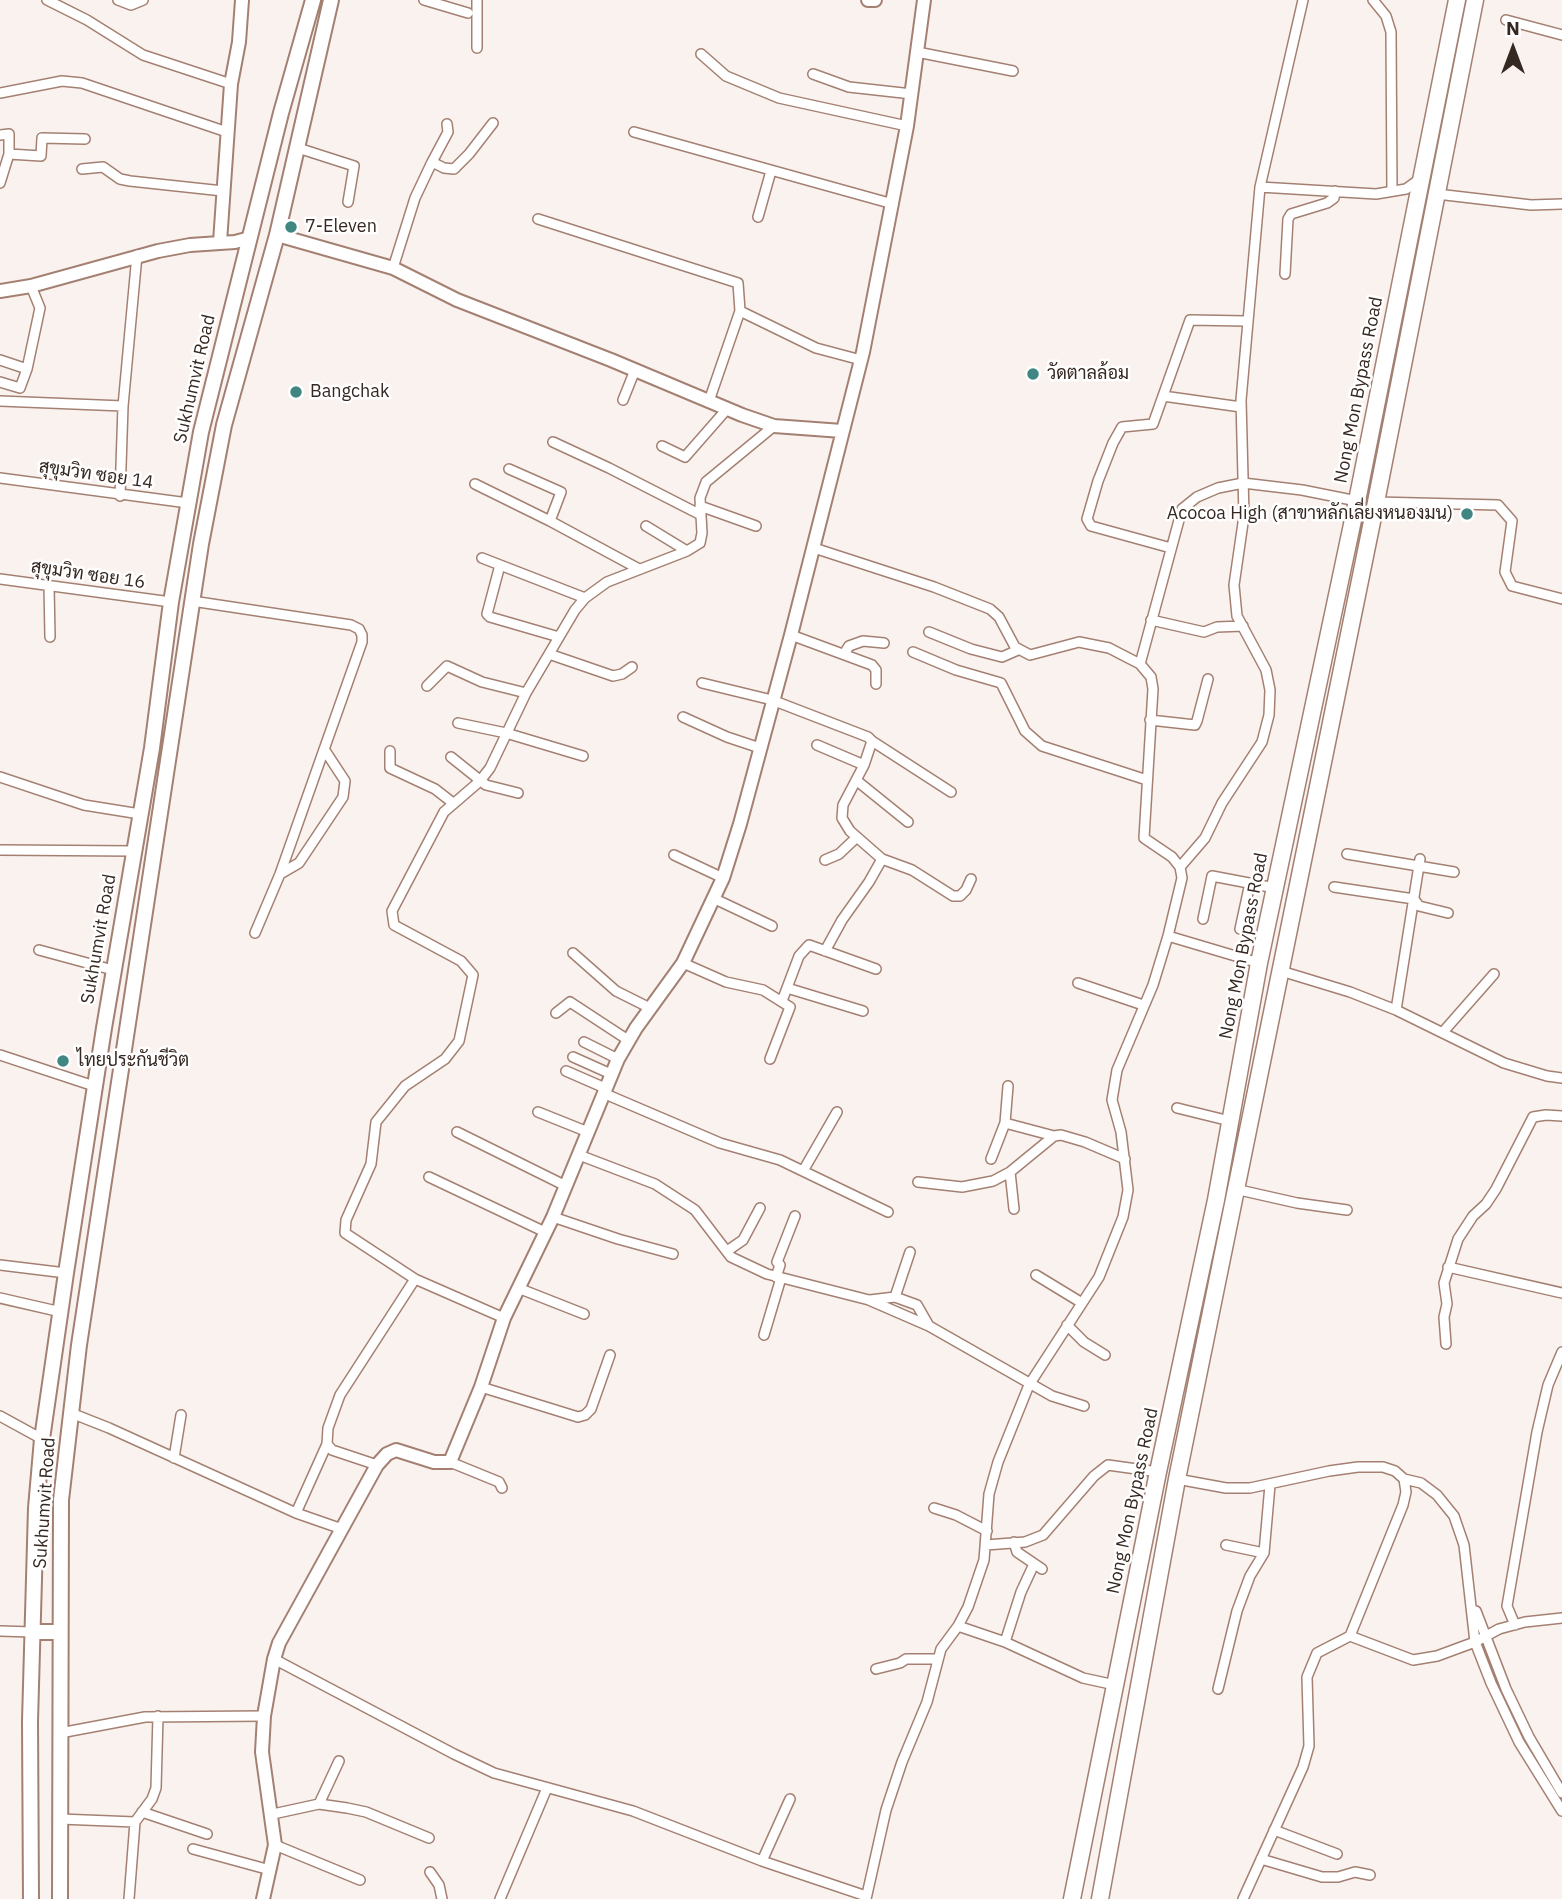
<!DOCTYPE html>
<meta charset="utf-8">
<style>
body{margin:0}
#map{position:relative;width:1562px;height:1899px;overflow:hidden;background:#faf2ef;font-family:"IBM Plex Sans",sans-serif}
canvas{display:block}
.north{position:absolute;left:1478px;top:14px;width:70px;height:70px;-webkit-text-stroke:5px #fff;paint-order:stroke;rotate:0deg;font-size:19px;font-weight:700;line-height:28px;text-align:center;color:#352721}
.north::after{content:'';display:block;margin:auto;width:24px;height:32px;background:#352721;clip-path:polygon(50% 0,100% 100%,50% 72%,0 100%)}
</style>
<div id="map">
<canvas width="1562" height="1899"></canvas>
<div class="north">N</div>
</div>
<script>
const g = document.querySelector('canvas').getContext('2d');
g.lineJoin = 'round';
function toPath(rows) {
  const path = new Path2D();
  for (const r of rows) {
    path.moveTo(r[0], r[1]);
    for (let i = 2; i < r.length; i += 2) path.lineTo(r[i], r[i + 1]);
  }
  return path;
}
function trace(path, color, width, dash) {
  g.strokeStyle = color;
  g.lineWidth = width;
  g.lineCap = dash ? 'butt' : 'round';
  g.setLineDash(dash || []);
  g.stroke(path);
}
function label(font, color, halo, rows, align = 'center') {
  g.font = font + ' "IBM Plex Sans",Sarabun,sans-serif';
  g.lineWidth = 5;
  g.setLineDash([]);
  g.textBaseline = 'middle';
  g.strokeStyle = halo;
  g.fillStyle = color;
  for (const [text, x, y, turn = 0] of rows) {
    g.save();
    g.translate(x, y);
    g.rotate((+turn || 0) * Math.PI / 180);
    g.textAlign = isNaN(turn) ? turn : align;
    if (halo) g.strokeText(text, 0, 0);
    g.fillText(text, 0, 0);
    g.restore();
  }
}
const street = toPath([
 [47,0,87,20,143,55,231,84],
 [118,0,131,5,143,0],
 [424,0,468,13],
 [1373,0,1386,16,1391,32,1392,191],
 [1506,20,1562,35],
 [477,48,477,0],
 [917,52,1013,71],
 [701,54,726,76,779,98,907,126],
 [813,74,849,87,912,94],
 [0,93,62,81,82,83,227,132],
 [634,132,893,204],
 [0,135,9,134,9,154,0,183],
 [298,148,354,166,348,202],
 [9,154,41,156,42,138,85,139],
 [432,162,448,132,447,124],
 [82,169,103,167,120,179,130,181,223,191],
 [1260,187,1376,194,1406,189,1420,179],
 [1437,194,1531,205,1562,204],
 [758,217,771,171],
 [538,219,738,283,740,311,816,348,861,360],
 [393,268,415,198,432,162,444,168,454,169,469,154,493,123],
 [1285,274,1288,219,1291,214,1327,203,1334,198,1335,191],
 [0,360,27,369,40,308,31,286],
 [0,382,20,388,27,369],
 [1163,396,1241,407],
 [623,400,635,370],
 [0,401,123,406],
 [709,401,740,311],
 [553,442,609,468,701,515],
 [662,446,685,457,727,409],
 [509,469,561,492,550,521],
 [0,478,188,503],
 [475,484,550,521,639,569],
 [120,496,123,406,137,255],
 [1376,502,1498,505,1512,521,1505,572,1512,586,1562,599],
 [700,506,756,526],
 [646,526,687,551],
 [814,548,934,587,990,609,999,617,1015,647,1030,655,1079,642,1109,648,1140,664,1151,677,1153,689,1144,838,1172,857,1180,867,1182,878,1168,936,1153,985,1117,1070,1112,1100,1121,1132,1128,1190,1123,1217,1099,1277,1029,1385,998,1462,989,1494,984,1560,968,1607,958,1626,941,1649,927,1702,902,1762,886,1810,866,1899],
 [1171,548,1091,526,1087,519,1098,481,1113,443,1122,427,1153,424,1190,320,1246,321],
 [482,558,585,598],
 [500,565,487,614,490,617,559,637],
 [0,579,171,602],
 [49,586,50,637],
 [192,601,351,625,359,629,362,635,362,642,280,874,255,933],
 [1151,620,1204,632,1217,627,1243,626],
 [929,632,971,649,1002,657,1018,650],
 [791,635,872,665,876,670,876,684],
 [913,652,956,670,1001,683,1025,731,1042,746,1147,780],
 [549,654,613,676,622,674,632,667],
 [844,654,849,646,863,641,884,643],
 [1140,664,1182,509,1197,497,1218,488,1243,483,1302,490,1357,501],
 [702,683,772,700,868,737,872,741,864,765,843,805,842,818,850,831,882,859,869,882,842,920,825,951],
 [427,686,447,666,482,682,526,693],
 [683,717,727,737,760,748],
 [1150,720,1195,725,1197,721,1208,679],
 [458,723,506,733,583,756],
 [872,741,951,792],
 [817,745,864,765],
 [390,751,390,768,435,789,453,803],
 [451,757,486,785,518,793],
 [0,777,84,805,140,814],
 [856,780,908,822],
 [0,850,134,851],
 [1347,854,1454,872],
 [674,855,723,878],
 [882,859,912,870,953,896,960,896,966,890,971,879],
 [825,860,839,854,857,837],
 [1180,867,1205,838,1222,803,1262,742,1269,715,1270,690,1266,670,1237,616,1234,585,1244,516,1241,400,1260,187,1303,0],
 [280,874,299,863,343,797,345,781,324,749],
 [1334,887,1414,899,1419,906,1448,913],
 [715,899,772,926],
 [1203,919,1212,876,1275,888],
 [1240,929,1250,883],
 [1168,936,1259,963],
 [39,950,113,970],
 [573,953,616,991,650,1008],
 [683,963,726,982,763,990,790,1007,770,1059],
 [1281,971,1350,992,1396,1010,1504,1063,1547,1076,1562,1078],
 [1078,983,1143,1005],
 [787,988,863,1011],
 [782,1001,799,956,809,945,876,969],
 [1396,1010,1420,859],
 [556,1013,570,1002,628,1040],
 [1443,1032,1494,974],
 [584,1042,618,1059],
 [0,1055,94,1086],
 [573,1057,611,1074],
 [566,1071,605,1088],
 [603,1093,720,1143,780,1160,888,1212],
 [1177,1108,1230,1121],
 [538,1112,588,1132],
 [1005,1123,1054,1136],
 [457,1132,566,1186],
 [579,1155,655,1184,695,1210,731,1257,767,1274,869,1300,929,1326,1052,1396,1084,1406],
 [991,1159,1005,1123,1008,1086],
 [803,1171,837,1112],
 [1010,1172,1014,1209],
 [429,1177,545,1232],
 [918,1182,962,1187,993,1181,1010,1172,1054,1136,1061,1135,1085,1142,1125,1159],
 [1235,1189,1297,1203,1347,1210],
 [553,1217,618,1239,673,1254],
 [727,1251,743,1240,760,1208],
 [0,1265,66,1273],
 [1448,1267,1562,1293],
 [1036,1275,1082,1303],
 [776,1277,780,1265,777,1262,795,1216],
 [518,1288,584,1314],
 [895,1297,910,1252],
 [0,1298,61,1312],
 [870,1300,895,1297,917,1305,929,1326],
 [504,1318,415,1279,345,1233,346,1220,371,1164,376,1122,405,1086,445,1059,459,1041,473,975,461,961,394,925,392,911,444,812,480,781,490,768,526,693,575,610,585,598,607,582,687,551,700,543,702,533,700,498,706,482,774,426],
 [1067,1325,1084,1342,1105,1355],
 [764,1335,781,1278],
 [1446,1344,1444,1317,1447,1304,1444,1283,1458,1239,1473,1216,1486,1204,1496,1189,1533,1117,1546,1115,1562,1116],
 [481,1387,578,1417,585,1415,591,1409,610,1355],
 [71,1413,109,1428,296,1513,342,1529],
 [0,1416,42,1439],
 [174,1458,181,1415],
 [450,1462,499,1482,502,1488],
 [377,1465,332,1450,327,1444,328,1428,340,1395,415,1279],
 [1177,1479,1226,1488,1250,1488,1329,1471,1358,1467,1383,1467,1395,1471,1404,1479,1421,1483,1437,1495,1454,1516,1464,1545,1475,1642,1491,1683,1519,1742,1562,1811],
 [934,1508,956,1515,987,1531],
 [296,1513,327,1444],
 [1014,1542,1017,1552,1042,1569],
 [986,1545,1025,1542,1043,1535,1094,1476,1108,1465,1158,1472],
 [1226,1545,1264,1553],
 [1476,1611,1506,1689,1529,1737,1562,1793],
 [1515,1625,1507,1606,1537,1432,1548,1385,1562,1352],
 [958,1626,1005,1642,1083,1678,1115,1685],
 [0,1631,32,1632],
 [1350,1636,1413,1660,1437,1656,1475,1642,1499,1629,1525,1622,1562,1618],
 [1005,1642,1021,1592,1034,1564],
 [274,1659,454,1754,494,1773,633,1811,762,1861,866,1896],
 [876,1669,900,1663,906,1659,938,1659],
 [1218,1689,1237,1611,1250,1576,1264,1553,1270,1485],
 [60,1733,145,1717,264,1716],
 [319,1804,339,1761],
 [142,1812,207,1834],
 [273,1814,319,1804,347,1808,366,1812,429,1838],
 [60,1819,135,1822],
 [1274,1830,1337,1854],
 [275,1845,360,1880],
 [193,1849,270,1870],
 [1261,1859,1322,1877,1338,1877,1355,1872,1370,1875],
 [762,1861,790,1799],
 [430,1872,439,1885,442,1899],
 [129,1899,135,1822,152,1799,156,1788,158,1716],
 [500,1899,547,1788],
 [1243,1899,1303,1767,1309,1746,1307,1677,1317,1653,1350,1636,1403,1505,1406,1492,1404,1479]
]);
const secondary = toPath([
 [868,0,875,0],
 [277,235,393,268,457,300,611,360,742,415,774,426,842,431],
 [220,242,231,84,239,42,242,0],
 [0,291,31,286,158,251,190,245,235,242,250,238],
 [263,1899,275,1845,262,1752,264,1716,274,1659,279,1643,377,1465,387,1454,396,1450,434,1462,450,1462,481,1387,504,1318,553,1217,618,1059,636,1028,683,963,723,878,740,824,791,635,863,352,907,126,924,0]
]);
const primary = toPath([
 [32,1632,60,1632],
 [31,1899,30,1721,36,1508,42,1439,66,1273,104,1028,152,748,171,602,201,432,281,113,313,0],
 [60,1899,61,1500,79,1345,201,544,224,425,277,235,331,0]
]);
const highway = toPath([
 [1072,1899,1158,1472,1216,1200,1259,963,1357,501,1457,0],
 [1100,1899,1177,1479,1376,502,1475,0]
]);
const markers = [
 [291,227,7,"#408784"],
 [1033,374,7,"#408784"],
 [296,392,7,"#408784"],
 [1467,514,7,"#408784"],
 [63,1061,7,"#408784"]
];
const poiNames = [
 ["7-Eleven",305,227],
 ["วัดตาลล้อม",1047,374],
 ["Bangchak",310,392],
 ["Acocoa High (สาขาหลักเลี่ยงหนองมน)",1453,514,"right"],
 ["ไทยประกันชีวิต",77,1061]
];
const streetNames = [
 ["Sukhumvit Road",195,379,-77],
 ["Nong Mon Bypass Road",1359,390,-79],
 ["สุขุมวิท ซอย 14",96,475,8],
 ["สุขุมวิท ซอย 16",88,575,8],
 ["Sukhumvit Road",99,939,-80],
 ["Nong Mon Bypass Road",1244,946,-79],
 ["Nong Mon Bypass Road",1133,1501,-78],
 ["Sukhumvit Road",45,1503,-86]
];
trace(street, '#a48072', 12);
trace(secondary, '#a48072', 16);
trace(primary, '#a48072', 18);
trace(highway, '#a48072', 19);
trace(street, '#fff', 9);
trace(secondary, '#fff', 12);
trace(primary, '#fff', 14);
trace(highway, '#fff', 16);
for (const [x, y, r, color] of markers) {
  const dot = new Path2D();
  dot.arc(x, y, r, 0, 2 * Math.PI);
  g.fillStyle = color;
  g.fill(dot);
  trace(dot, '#fff', 2.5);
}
label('18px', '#352721', '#fff', poiNames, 'left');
label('18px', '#352721', '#fff', streetNames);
</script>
